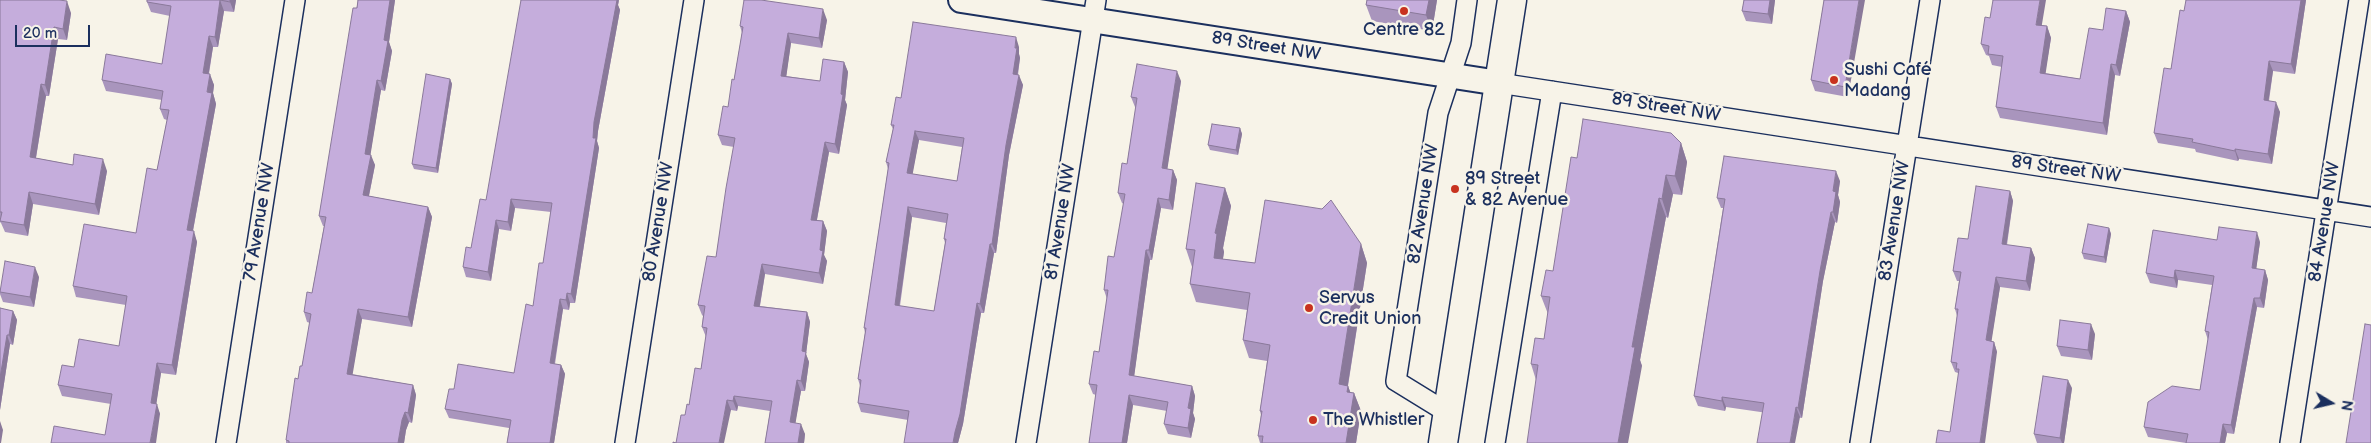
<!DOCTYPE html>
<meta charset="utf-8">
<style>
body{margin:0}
#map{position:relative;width:2371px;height:443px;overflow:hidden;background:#f7f3e8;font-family:"Balsamiq Sans",sans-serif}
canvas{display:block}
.north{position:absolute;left:2306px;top:378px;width:50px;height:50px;-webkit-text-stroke:4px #f7f3e8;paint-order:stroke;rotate:99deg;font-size:14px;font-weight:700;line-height:20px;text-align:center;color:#1b2f5e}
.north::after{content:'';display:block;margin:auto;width:18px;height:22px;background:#1b2f5e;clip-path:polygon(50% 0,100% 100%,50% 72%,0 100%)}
.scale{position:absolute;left:15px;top:25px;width:75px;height:22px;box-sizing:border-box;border:2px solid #1b2f5e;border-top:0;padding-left:6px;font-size:15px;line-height:18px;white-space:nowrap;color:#1b2f5e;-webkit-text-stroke:4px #f7f3e8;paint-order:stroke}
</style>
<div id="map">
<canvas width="2371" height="443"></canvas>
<div class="north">N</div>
<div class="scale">20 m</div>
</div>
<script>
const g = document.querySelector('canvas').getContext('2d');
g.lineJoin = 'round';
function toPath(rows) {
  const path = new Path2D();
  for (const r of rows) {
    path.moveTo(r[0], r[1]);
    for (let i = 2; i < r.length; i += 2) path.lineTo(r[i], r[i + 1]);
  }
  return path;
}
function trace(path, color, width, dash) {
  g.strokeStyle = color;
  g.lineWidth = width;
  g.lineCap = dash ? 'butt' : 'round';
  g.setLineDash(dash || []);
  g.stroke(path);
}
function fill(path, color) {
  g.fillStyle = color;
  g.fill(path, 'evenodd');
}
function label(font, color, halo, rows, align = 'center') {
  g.font = font + ' "Balsamiq Sans",sans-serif';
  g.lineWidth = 5;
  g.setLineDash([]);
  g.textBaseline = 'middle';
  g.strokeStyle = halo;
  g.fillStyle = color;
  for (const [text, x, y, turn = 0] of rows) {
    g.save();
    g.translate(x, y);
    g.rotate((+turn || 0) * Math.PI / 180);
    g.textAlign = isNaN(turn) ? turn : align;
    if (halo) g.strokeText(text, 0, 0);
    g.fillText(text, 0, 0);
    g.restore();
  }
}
const minor = toPath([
 [1499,83,2371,217],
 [1448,413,1396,381,1438,113,1461,43,1467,0],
 [226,443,295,0],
 [625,443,694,0],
 [1026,443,1096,0],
 [1495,443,1552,91],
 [1860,443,1930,0],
 [2290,443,2359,0]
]);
const tertiary = toPath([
 [961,0,1499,83]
]);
const secondary = toPath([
 [1443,443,1512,0]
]);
const wall = toPath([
 [0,0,71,13,67,40,58,39,49,96,46,96,36,158,107,171,99,215,33,204,28,236,5,232,1,223,0,222],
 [236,0,234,12,224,11,218,47,213,47,209,74,214,85,213,93,216,104,193,231,197,242,176,375,161,373,156,404,160,414,105,435,111,404,62,396,58,385,74,367,119,346,126,305,76,297,73,286,136,233,157,170,167,120,164,119,160,109,162,100,106,91,102,80,162,64,170,16,151,12,147,2],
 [358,0,395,0,389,42,392,51,385,91,381,90,370,155,375,165,369,196,428,207,432,217,412,327,362,319,352,374,413,385,416,395,412,423,409,422,406,430,404,443,286,443,286,440,298,379,302,366,310,323,307,322,304,312,312,293,324,226,323,226,319,216],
 [619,0,618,5,620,10,598,131,597,141,599,148,575,303,570,303,569,310,563,309,555,364,561,365,565,374,554,443,507,443,509,428,449,418,445,409,454,389,514,373,533,306,543,263,551,212,515,208,511,231,499,229,491,281,466,277,463,267,471,248,486,200],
 [1367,0,1437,0,1432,31,1372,21,1366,5],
 [1744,0,1775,0,1772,24,1746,21,1742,11],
 [1824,0,1848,97,1815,91,1811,80],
 [2306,0,2295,74,2273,71,2269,101,2280,112,2272,164,2239,159,2238,161,2196,152,2195,149,2158,143,2154,133,2171,69,2184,11],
 [2126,11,2130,22,2120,76,2115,75,2107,135,2000,118,1996,107,2002,67,1992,65,1989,56,1986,55,1981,44,1990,18,2047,26,2051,38,2045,73,2080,79,2103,30],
 [827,20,822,48,791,43,786,76,820,81,844,62,848,72,845,100,847,105,839,154,829,152,817,220,823,221,827,231,824,255,827,261,823,284,765,274,760,306,807,312,810,322,806,354,809,362,805,391,801,391,795,423,805,434,804,443,765,443,770,411,738,406,737,411,731,410,676,443,701,369,706,337,702,327,703,316,702,315,698,305,716,257,734,147,722,145,718,135,728,107,734,80,742,33,740,26],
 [1019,47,1019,54,1020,58,1018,75,1023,85,1009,155,996,253,994,253,984,313,981,313,963,424,958,443,908,420,861,412,858,403,860,386,858,379,865,333,864,328,888,169,886,162,893,129,891,125,901,98],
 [919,140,962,147,957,181,912,174],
 [912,217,946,223,944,239,945,243,934,311,900,306],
 [450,79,452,84,438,173,414,169,412,164],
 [1181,81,1167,169,1173,170,1177,180,1173,210,1161,208,1152,260,1150,260,1134,376,1192,386,1195,396,1193,413,1195,419,1191,438,1168,434,1164,424,1167,411,1133,405,1127,443,1089,443,1096,395,1093,394,1089,384,1099,352,1107,299,1104,290,1114,257,1124,204,1122,203,1118,193,1127,164,1136,107,1135,107,1131,97],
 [1240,128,1242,134,1238,155,1210,150,1208,145],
 [1681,143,1687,162,1682,195,1673,194,1668,218,1666,217,1640,360,1642,366,1536,380,1531,364,1544,339,1548,314,1541,296,1553,271,1577,158],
 [1840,181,1838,195,1840,202,1837,223,1835,222,1823,281,1802,418,1726,407,1725,411,1698,406,1694,396,1723,208,1721,208,1717,198],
 [1225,188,1231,206,1223,248,1224,252,1223,259,1255,263,1361,244,1367,263,1348,386,1350,392,1354,393,1361,411,1356,443,1260,443,1258,436,1261,415,1260,411,1267,361,1249,358,1243,340,1247,310,1196,302,1190,284,1192,267,1186,249],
 [2010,191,2013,201,2007,245,2031,248,2035,258,2030,291,2000,287,1991,341,1994,342,1997,352,1950,432,1959,375,1958,373,1955,372,1951,362,1957,316,1955,309,1959,281,1957,281,1953,271,1968,239],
 [2109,228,2111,234,2106,263,2084,259,2082,253],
 [2260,242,2256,269,2265,270,2268,280,2264,308,2257,307,2234,434,2227,433,2225,443,2186,443,2148,437,2144,427,2200,390,2208,340,2205,331,2212,285,2178,280,2177,288,2150,283,2146,273],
 [39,277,34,307,3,302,0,294,0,289],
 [0,308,13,311,17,320,13,345,10,344,0,410],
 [2095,334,2092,360,2061,356,2057,346],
 [2072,388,2064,443,2037,443,2034,434]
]);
const shadedWall = toPath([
 [220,0,224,11,218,47,215,37],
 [230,0,236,0,234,12,230,2],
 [390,0,395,0,389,42,392,51,385,91,381,81,384,40],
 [614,0,619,0,618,5,620,10,598,131,597,141,599,148,575,303,571,294,593,138,594,122],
 [1429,0,1437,0,1432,31,1426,15],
 [1770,0,1775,0,1772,24,1768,14],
 [1859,0,1865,0,1848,97,1845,87],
 [2040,0,2046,0,2040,36,2036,25],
 [2301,0,2306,0,2295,74,2291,64],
 [67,1,71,13,67,40,63,29],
 [823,9,827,20,822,48,819,38],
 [2126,11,2130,22,2120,76,2116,65],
 [2047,26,2051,38,2044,84,2040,73],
 [54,27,58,39,49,96,45,85],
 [788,33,791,43,785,86,781,76],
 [209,36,213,47,207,83,203,73],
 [1016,37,1019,47,1019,54,1020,58,1016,84,1013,74],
 [2269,61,2273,71,2267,110,2264,100],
 [844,62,848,72,845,100,847,105,839,154,835,144],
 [2111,64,2115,75,2107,135,2103,123],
 [1177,71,1181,81,1166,178,1162,168],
 [210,74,214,85,213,93,216,104,191,241,187,230],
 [1019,75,1023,85,1009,155,996,253,992,244,1006,145],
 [450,79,452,84,438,173,436,168],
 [377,80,381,90,369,164,365,154],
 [41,84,46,96,34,169,30,157],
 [2276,102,2280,112,2272,164,2268,154],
 [1240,128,1242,134,1238,155,1236,150],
 [915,131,919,140,911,183,907,173],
 [825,142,829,152,815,230,811,220],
 [1681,143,1687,162,1682,195,1675,176],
 [2235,149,2239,159,2238,161,2235,151],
 [371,155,375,165,367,205,363,195],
 [103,159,107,171,99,215,95,204],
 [1173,170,1177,180,1173,210,1169,200],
 [1836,171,1840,181,1838,195,1840,202,1837,223,1833,212,1833,191],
 [1666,175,1673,194,1668,218,1662,199],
 [1225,188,1231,206,1223,248,1224,252,1220,276,1214,258,1215,233],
 [2010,191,2013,201,2005,254,2002,244],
 [29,192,33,204,28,236,24,225],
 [1158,198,1161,208,1152,260,1149,250],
 [1659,198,1666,217,1640,360,1642,366,1628,443,1618,443,1632,347],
 [511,199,515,208,511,231,508,222],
 [428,207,432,217,412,327,408,317],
 [908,207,912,217,898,315,895,305],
 [1831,212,1835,222,1823,281,1802,418,1798,408,1820,271],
 [496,220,499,229,491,281,488,272],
 [823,221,827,231,824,255,827,261,823,284,819,273,820,250],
 [2109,228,2111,234,2106,263,2104,257],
 [194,231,197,242,176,375,172,365],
 [2257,232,2260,242,2255,278,2252,268],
 [990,244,994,253,984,313,980,304],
 [1361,244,1367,263,1345,403,1339,384],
 [2031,248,2035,258,2030,291,2026,281],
 [1146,250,1150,260,1133,385,1129,375],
 [762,264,765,274,758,316,754,306],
 [35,267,39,277,34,307,30,297],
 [2175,270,2178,280,2177,288,2174,278],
 [2265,270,2268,280,2264,308,2260,298],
 [1996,277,2000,287,1990,351,1986,340],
 [567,293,570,303,569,310,566,300],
 [2254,298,2257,307,2234,434,2231,425],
 [560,299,563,309,553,372,550,363],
 [977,303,981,313,963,424,958,443,953,443],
 [358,309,362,319,351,384,347,374],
 [13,311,17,320,13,345,9,335],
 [807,312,810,322,806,354,809,362,805,391,801,381,802,351],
 [2091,324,2095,334,2092,360,2088,350],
 [7,335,10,344,0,410,0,378],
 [1994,342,1997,352,1985,443,1980,443],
 [157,363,161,373,155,413,151,403],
 [561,365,565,374,554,443,550,443],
 [797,380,801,391,794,432,790,422],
 [2068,380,2072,388,2064,443,2062,443,2060,438],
 [413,385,416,395,412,423,408,413],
 [1192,386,1195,396,1193,413,1195,419,1191,438,1188,428,1188,408],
 [1348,386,1353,399,1354,393,1361,411,1356,443,1346,443,1347,392],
 [1129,395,1133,405,1127,443,1122,443],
 [734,396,738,406,737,411,733,401],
 [1722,397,1726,407,1725,411,1722,401],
 [727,400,731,410,724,443,719,443],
 [157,404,160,414,156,443,150,443],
 [1796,407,1800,417,1795,443,1790,443],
 [405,412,409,422,406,430,404,443,398,443,402,420],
 [0,421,3,430,1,443,0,443],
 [801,424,805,434,804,443,798,443],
 [2223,424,2227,433,2225,443,2220,443]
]);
const building = toPath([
 [0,0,59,0,67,1,63,29,54,27,45,85,41,84,30,157,73,165,74,154,103,159,95,204,29,192,24,225,0,221,2,212,0,212,0,0],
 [147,0,230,0,230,2,220,0,215,37,209,36,203,73,210,74,207,92,212,93,187,230,194,231,172,365,157,363,151,403,157,404,150,443,51,443,54,426,105,435,112,394,58,385,62,365,74,367,79,339,119,346,127,296,73,286,84,224,136,233,147,168,157,170,169,110,160,109,163,91,102,80,106,54,162,64,171,6,147,2,147,0],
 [358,0,390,0,384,40,388,41,381,81,377,80,365,154,371,155,363,195,428,207,408,317,358,309,347,374,413,385,408,413,405,412,402,420,398,443,289,443,289,441,286,440,295,378,298,379,300,366,302,366,311,314,304,312,307,292,312,293,326,217,319,216,353,8,357,8,358,0],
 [521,0,617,0,594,122,593,138,596,138,571,294,567,293,566,300,560,299,550,363,561,365,550,443,507,443,511,420,445,409,449,389,454,389,458,364,514,373,526,304,533,306,539,263,543,263,552,203,511,199,508,222,496,220,488,272,463,267,466,247,471,248,480,199,486,200,521,0],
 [744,0,761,0,823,9,819,38,788,33,781,76,820,81,823,59,844,62,841,94,843,95,835,144,825,142,811,220,823,221,820,250,823,251,819,273,762,264,754,306,807,312,802,351,806,352,801,381,797,380,790,422,801,424,798,443,765,443,772,401,734,396,733,401,727,400,719,443,673,443,673,442,676,443,681,415,685,415,687,404,689,405,695,368,701,369,707,328,702,327,705,306,698,305,707,256,716,257,726,188,735,138,718,135,723,106,728,107,732,79,734,80,743,27,740,26,744,0],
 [1367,0,1429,0,1426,15,1366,5,1367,0],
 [1744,0,1770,0,1768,14,1742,11,1744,0],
 [1824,0,1859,0,1845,87,1811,80,1824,0],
 [1993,0,2040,0,2036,25,2047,26,2040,73,2080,79,2089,28,2103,30,2106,8,2126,11,2116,65,2111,64,2103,123,1996,107,2003,56,1988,54,1989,46,1981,44,1985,17,1990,18,1993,0],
 [2186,0,2301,0,2291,64,2269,61,2264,100,2276,102,2268,154,2235,149,2235,151,2192,142,2193,139,2154,133,2164,68,2171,69,2180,10,2184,11,2186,0],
 [913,22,1016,37,1015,48,1017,48,1013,74,1019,75,1006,145,992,244,990,244,980,304,977,303,960,414,955,432,953,443,904,443,909,411,858,403,861,380,858,379,866,328,864,328,889,163,886,162,894,125,891,125,896,97,901,98,913,22],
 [915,131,964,138,957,181,907,173,915,131],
 [908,207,948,214,944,239,946,239,934,311,895,305,908,207],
 [1137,64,1177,71,1162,168,1173,170,1169,200,1158,198,1149,250,1146,250,1129,375,1192,386,1188,408,1191,409,1188,428,1164,424,1168,402,1129,395,1122,443,1089,443,1097,385,1089,384,1094,351,1099,352,1108,290,1104,290,1108,256,1114,257,1125,194,1118,193,1122,163,1127,164,1137,98,1131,97,1137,64],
 [426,74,450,79,436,168,412,164,426,74],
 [1583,119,1671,133,1681,143,1675,176,1666,175,1662,199,1659,198,1632,347,1635,347,1618,443,1527,443,1538,365,1531,364,1535,338,1544,339,1550,297,1541,296,1546,270,1553,271,1571,157,1577,158,1583,119],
 [1212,124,1240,128,1236,150,1208,145,1212,124],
 [1724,156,1836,171,1833,191,1836,192,1833,212,1831,212,1820,271,1798,408,1796,407,1790,443,1757,443,1764,403,1722,397,1722,401,1694,396,1725,199,1717,198,1724,156],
 [1196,183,1225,188,1215,233,1217,234,1214,258,1255,263,1265,200,1322,209,1331,200,1361,244,1339,384,1348,386,1347,392,1354,393,1346,443,1262,443,1263,436,1258,436,1262,411,1260,411,1270,345,1243,340,1250,293,1190,284,1195,250,1186,249,1196,183],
 [1976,186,2010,191,2002,244,2031,248,2026,281,1996,277,1986,340,1994,342,1980,443,1936,443,1938,430,1950,432,1959,369,1956,369,1957,363,1951,362,1958,309,1955,309,1961,272,1953,271,1958,238,1968,239,1976,186],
 [2088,224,2109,228,2104,257,2082,253,2088,224],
 [2219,227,2257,232,2252,268,2265,270,2260,298,2254,298,2231,425,2223,424,2220,443,2186,443,2188,434,2144,427,2148,402,2172,386,2200,390,2209,332,2205,331,2214,276,2175,270,2174,278,2146,273,2153,230,2217,240,2219,227],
 [5,261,35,267,30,297,0,292,5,261],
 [0,308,13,311,9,335,7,335,0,378,0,308],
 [2060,320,2091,324,2088,350,2057,346,2060,320],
 [2365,324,2371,325,2371,443,2346,443,2365,324],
 [2043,376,2068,380,2060,438,2034,434,2043,376]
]);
const markers = [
 [1404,11,5,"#c8321e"],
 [1834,80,5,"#c8321e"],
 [1455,189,5,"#c8321e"],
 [1309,308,5,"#c8321e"],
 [1313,420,5,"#c8321e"]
];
const poiNames = [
 ["Centre 82",1404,30,"center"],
 ["Sushi Café",1844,70],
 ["Madang",1844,91],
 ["89 Street",1465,179],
 ["& 82 Avenue",1465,200],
 ["Servus",1319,298],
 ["Credit Union",1319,319],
 ["The Whistler",1323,420]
];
const streetNames = [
 ["89 Street NW",1266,47,9],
 ["89 Street NW",1666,108,9],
 ["89 Street NW",2066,170,8],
 ["82 Avenue NW",1424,204,-81],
 ["83 Avenue NW",1895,221,-81],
 ["79 Avenue NW",260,222,-81],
 ["80 Avenue NW",659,222,-81],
 ["81 Avenue NW",1061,222,-81],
 ["84 Avenue NW",2325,222,-81]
];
trace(minor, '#1b2f5e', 22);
trace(tertiary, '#1b2f5e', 28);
trace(secondary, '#1b2f5e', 31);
trace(minor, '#f7f3e8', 19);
trace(tertiary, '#f7f3e8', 24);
trace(secondary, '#f7f3e8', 28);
fill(wall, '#a995bd');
fill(shadedWall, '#8a799a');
fill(building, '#c5addc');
trace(building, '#8a799a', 1);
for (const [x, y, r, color] of markers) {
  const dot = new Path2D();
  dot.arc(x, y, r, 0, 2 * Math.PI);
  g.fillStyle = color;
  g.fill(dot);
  trace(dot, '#f7f3e8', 2);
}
label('18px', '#1b2f5e', '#f7f3e8', poiNames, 'left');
label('18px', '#1b2f5e', '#f7f3e8', streetNames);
</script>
